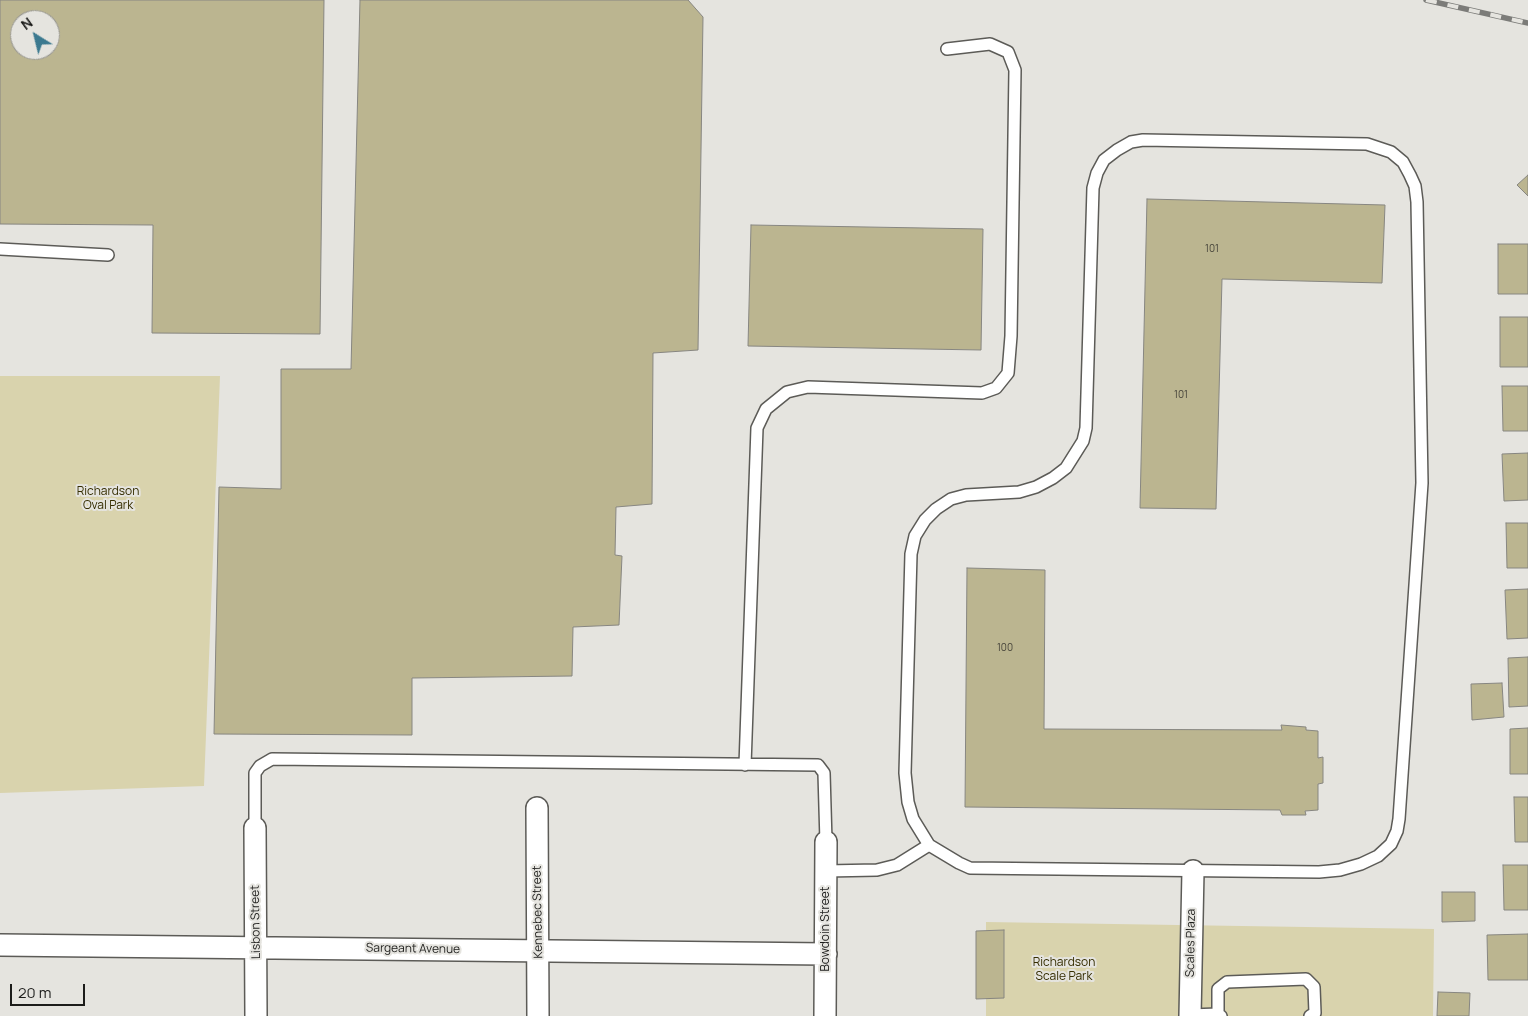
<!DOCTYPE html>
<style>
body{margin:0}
#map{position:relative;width:1528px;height:1016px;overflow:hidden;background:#e5e4df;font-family:Manrope,sans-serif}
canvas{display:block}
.north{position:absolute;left:10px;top:10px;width:50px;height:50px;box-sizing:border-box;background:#e5e4df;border:1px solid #959490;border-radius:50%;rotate:324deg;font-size:14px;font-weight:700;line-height:20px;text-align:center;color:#1c1c1a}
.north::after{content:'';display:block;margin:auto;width:18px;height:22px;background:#3b798f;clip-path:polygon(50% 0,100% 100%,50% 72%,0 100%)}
.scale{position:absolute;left:10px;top:984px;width:75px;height:22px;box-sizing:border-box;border:2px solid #1c1c1a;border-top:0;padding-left:6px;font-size:15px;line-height:18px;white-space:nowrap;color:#1c1c1a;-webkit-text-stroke:4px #e5e4df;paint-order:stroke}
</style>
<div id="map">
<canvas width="1528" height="1016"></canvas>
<div class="north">N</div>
<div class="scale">20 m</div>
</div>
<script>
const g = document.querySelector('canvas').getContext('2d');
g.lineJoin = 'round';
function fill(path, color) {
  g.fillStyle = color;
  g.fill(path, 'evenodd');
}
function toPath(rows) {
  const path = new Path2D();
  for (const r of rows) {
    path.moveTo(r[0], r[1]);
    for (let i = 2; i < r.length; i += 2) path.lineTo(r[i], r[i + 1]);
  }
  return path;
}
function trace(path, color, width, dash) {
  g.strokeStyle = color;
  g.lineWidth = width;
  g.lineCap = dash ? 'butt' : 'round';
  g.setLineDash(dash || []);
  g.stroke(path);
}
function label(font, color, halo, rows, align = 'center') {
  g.font = font + ' Manrope,sans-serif';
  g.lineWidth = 4;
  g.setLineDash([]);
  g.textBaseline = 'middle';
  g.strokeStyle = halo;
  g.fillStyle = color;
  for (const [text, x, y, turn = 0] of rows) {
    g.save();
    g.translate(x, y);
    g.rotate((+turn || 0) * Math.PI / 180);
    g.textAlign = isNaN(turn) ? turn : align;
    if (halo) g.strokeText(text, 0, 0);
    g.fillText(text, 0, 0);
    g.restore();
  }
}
const green = toPath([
 [0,376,220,376,204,786,0,793],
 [986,922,1434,929,1433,1016,986,1016]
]);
const building = toPath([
 [0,0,324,0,320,334,152,333,153,225,0,224,0,0],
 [20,20,50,20,50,50,20,50,20,20],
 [360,0,688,0,703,17,698,350,653,353,652,504,616,507,615,555,622,556,619,625,573,627,572,676,412,678,412,735,214,734,219,487,281,489,281,369,351,369,360,0],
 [1528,175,1528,196,1517,185,1528,175],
 [1147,199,1385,205,1382,283,1222,279,1216,509,1140,508,1147,199],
 [751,225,983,229,981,350,748,346,751,225],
 [1498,244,1528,244,1528,294,1498,294,1498,244],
 [1500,317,1528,317,1528,367,1500,367,1500,317],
 [1502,386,1528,386,1528,431,1503,431,1502,386],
 [1528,453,1528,500,1504,501,1502,454,1528,453],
 [1506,523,1528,523,1528,568,1507,568,1506,523],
 [967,568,1045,570,1044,729,1282,730,1281,725,1306,727,1306,730,1318,731,1318,758,1323,757,1323,783,1318,784,1318,810,1305,811,1306,815,1282,815,1280,810,965,807,967,568],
 [1528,589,1528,638,1507,639,1505,590,1528,589],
 [1528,657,1528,706,1509,707,1508,658,1528,657],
 [1502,683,1504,717,1472,720,1471,684,1502,683],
 [1528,728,1528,774,1510,774,1510,729,1528,728],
 [1514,797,1528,797,1528,842,1515,842,1514,797],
 [1503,865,1528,865,1528,910,1504,910,1503,865],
 [1442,892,1475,892,1475,921,1442,922,1442,892],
 [1004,930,1004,998,976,999,976,931,1004,930],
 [1528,934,1528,980,1488,980,1487,935,1528,934],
 [1438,992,1470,993,1469,1016,1437,1016,1438,992]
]);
const lane = toPath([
 [0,249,108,255],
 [745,765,757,428,766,409,787,392,808,387,982,393,996,388,1008,373,1011,336,1015,70,1008,52,990,44,947,49],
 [255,828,255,773,260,766,272,759,818,765,824,773,826,842],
 [826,871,877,870,897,865,929,845,959,863,970,868,1319,872,1340,870,1361,864,1378,856,1391,844,1397,831,1399,819,1422,483,1417,202,1415,186,1410,175,1403,162,1391,152,1367,144,1143,140,1131,142,1117,150,1104,160,1097,173,1093,188,1086,428,1083,441,1066,468,1053,478,1036,487,1019,492,966,495,951,499,936,509,925,520,915,536,911,554,905,773,908,802,913,819,929,845],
 [1218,1014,1218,989,1227,982,1306,979,1314,987,1315,1013,1310,1016],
 [1190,1015,1218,1014,1221,1016]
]);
const street = toPath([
 [537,808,538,1016],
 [255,828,256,1016],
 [0,945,826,954],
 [825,1016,826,842],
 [1190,1016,1193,871]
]);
const rail = toPath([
 [1426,0,1528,23]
]);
const numberNames = [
 ["101",1212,249],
 ["101",1181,395],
 ["100",1005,648]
];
const parkNames = [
 ["Richardson",108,492],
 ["Oval Park",108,506],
 ["Richardson",1064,963],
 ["Scale Park",1064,977]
];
const streetNames = [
 ["Kennebec Street",538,912,-91],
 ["Lisbon Street",256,922,-91],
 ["Bowdoin Street",826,929,-90],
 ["Scales Plaza",1191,943,-89],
 ["Sargeant Avenue",413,949,1]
];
fill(green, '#d9d3ad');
fill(building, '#bbb590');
trace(building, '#878681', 1);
trace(lane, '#5c5b57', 14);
trace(street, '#5c5b57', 24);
trace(lane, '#fff', 11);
trace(street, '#fff', 21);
trace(rail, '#7c7c79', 5.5);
trace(rail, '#e5e4df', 4, [11]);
label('10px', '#444238', null, numberNames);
label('12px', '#352d00', '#e5e4df', parkNames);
label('12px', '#1c1c1a', '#e5e4df', streetNames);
</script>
